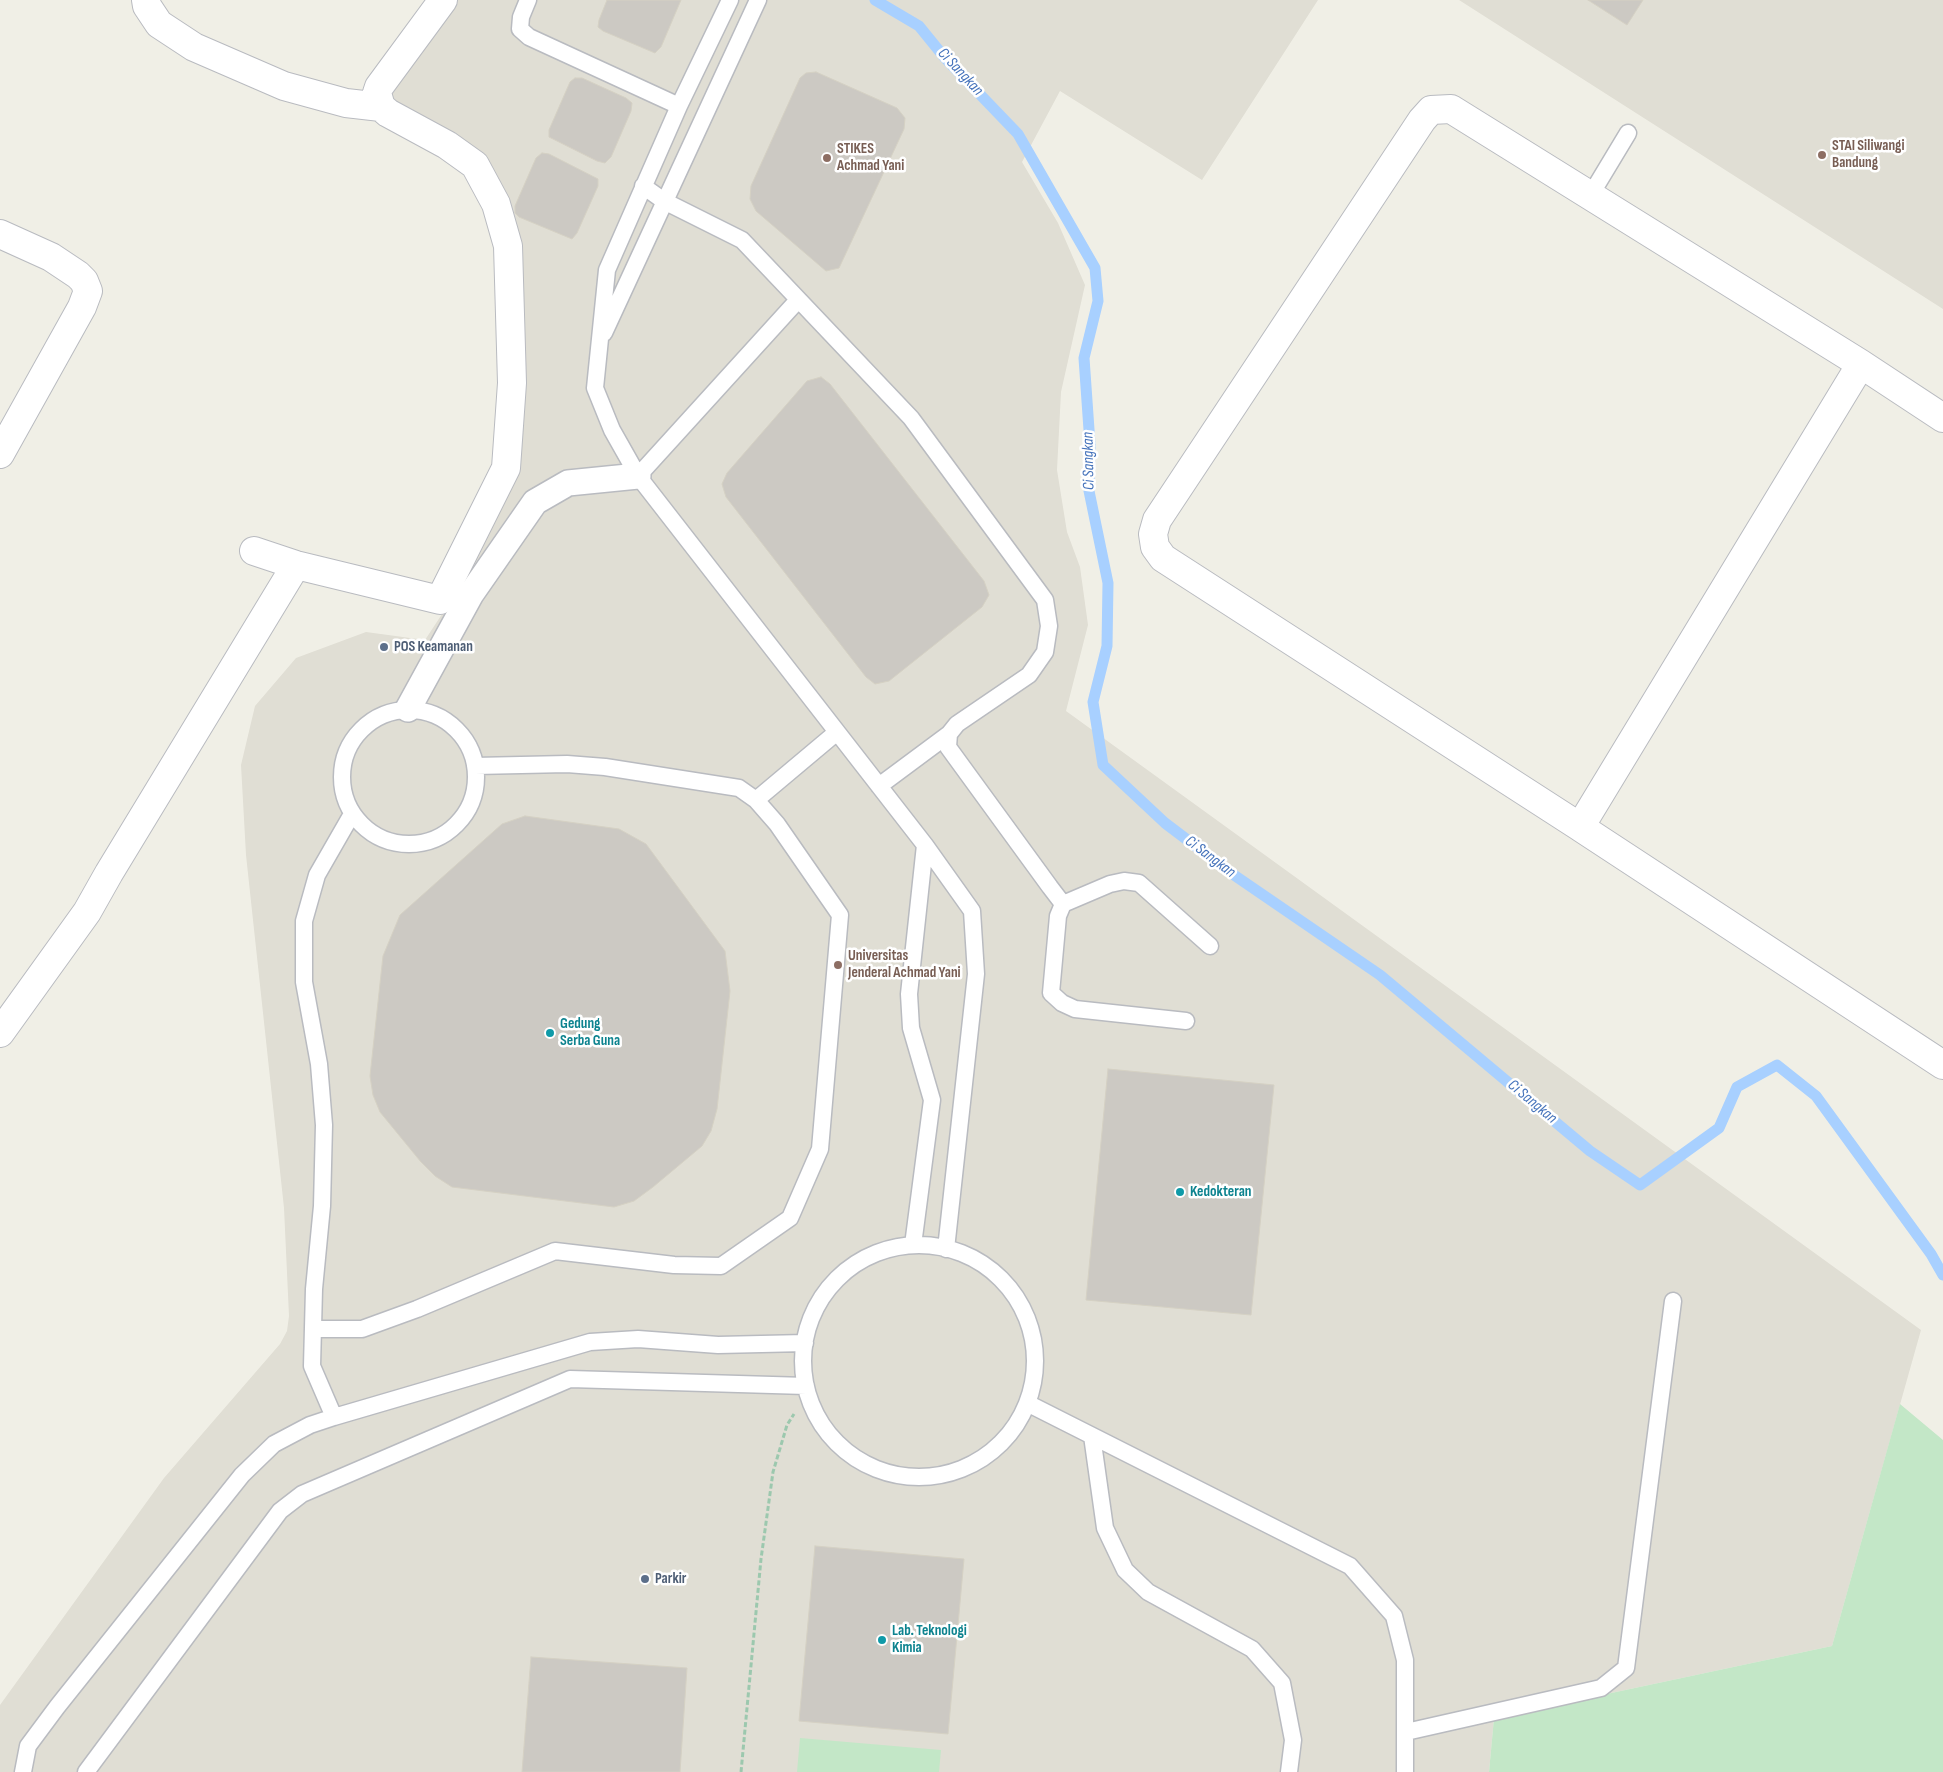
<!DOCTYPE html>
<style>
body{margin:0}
canvas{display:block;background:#f0efe6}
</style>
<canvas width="1943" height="1772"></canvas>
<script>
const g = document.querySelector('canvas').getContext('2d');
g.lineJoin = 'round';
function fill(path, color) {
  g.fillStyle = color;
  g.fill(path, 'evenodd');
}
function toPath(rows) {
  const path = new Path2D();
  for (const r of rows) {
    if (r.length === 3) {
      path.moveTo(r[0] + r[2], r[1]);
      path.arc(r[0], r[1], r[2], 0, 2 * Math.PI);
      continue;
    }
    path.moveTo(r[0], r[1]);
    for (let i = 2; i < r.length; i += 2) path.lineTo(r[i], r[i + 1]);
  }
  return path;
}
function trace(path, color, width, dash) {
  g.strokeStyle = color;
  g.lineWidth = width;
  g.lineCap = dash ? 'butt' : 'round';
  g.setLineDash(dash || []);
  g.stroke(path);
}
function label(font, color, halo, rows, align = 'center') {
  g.font = font + ' "Sofia Sans Condensed",sans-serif';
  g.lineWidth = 5;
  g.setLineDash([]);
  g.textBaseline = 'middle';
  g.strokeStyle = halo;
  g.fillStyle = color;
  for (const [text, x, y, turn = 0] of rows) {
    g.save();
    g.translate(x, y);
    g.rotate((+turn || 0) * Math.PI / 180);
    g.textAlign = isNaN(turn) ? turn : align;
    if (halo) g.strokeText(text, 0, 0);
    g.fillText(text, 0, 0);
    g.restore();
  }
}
const education = toPath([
 [448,0,1318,0,1202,180,1060,91,1022,162,1058,223,1085,285,1061,392,1057,470,1067,532,1080,567,1088,625,1066,711,1921,1330,1832,1646,1494,1718,1489,1772,0,1772,0,1705,164,1478,280,1344,287,1331,289,1316,284,1208,246,855,241,765,255,706,296,658,366,632,425,640,448,605,515,471,507,196,385,99],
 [1459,0,1943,0,1943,309]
]);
const green = toPath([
 [1900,1404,1943,1440,1943,1772,1489,1772,1494,1718,1832,1646],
 [800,1738,941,1750,939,1772,797,1772]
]);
const stream = toPath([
 [875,0,919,26,945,58,1018,134,1095,268,1098,301,1084,358,1090,444,1089,491,1108,583,1107,646,1093,702,1103,765,1165,823,1231,873,1380,975,1590,1151,1640,1185,1719,1128,1737,1087,1777,1065,1816,1096,1931,1254,1943,1275]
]);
const building = toPath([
 [607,0,681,0,661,47,655,53,603,31,598,27,599,20,607,0],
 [1588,0,1643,0,1627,25,1588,0],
 [816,72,897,108,905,118,904,129,839,268,826,271,756,211,750,199,751,186,800,78,806,73,816,72],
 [575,78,582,78,626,98,632,103,631,111,611,157,605,163,597,161,549,137,549,130,570,82,575,78],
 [542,153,549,154,598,179,598,186,577,233,572,239,519,217,515,213,515,206,536,158,542,153],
 [821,377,830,384,984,581,989,595,982,607,889,681,875,684,866,677,726,497,722,484,727,473,807,381,821,377],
 [525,816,619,829,646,844,725,951,730,991,717,1109,711,1131,702,1146,653,1187,634,1201,614,1207,452,1187,435,1176,421,1162,380,1112,373,1095,370,1076,383,956,400,915,502,824,525,816],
 [1108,1069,1274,1085,1251,1315,1086,1300,1108,1069],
 [815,1546,964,1559,948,1734,799,1721,815,1546],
 [531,1657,687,1668,680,1772,522,1772,531,1657]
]);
const path = toPath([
 [741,1772,761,1559,773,1472,787,1425,794,1414]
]);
const service = toPath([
 [528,0,521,17,520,29,529,37,679,106],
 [730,0,679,106,607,270,595,388,612,430,638,476,925,845,972,911,976,974,946,1249],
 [643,186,664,201,742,240,911,418,1045,600,1049,626,1045,652,1029,675,957,724,949,734,948,747,1050,887,1063,904,1110,884,1124,881,1139,883,1210,946],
 [1590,196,1628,133],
 [604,333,758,0],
 [638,476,798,300],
 [409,777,67],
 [879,786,949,734],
 [756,800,837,732],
 [1063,904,1058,916,1051,993,1062,1003,1075,1009,1186,1021],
 [913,1245,932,1100,911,1028,909,994,925,845],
 [919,1361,116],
 [314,1329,362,1329,417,1309,555,1251,674,1265,721,1266,790,1218,820,1149,840,915,777,824,756,800,739,788,605,767,567,764,475,766],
 [1027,1403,1350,1566,1394,1616,1405,1660,1405,1772],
 [334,1417,312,1366,314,1289,322,1206,324,1125,319,1064,304,982,304,921,317,875,352,814],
 [1092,1436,1105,1528,1125,1570,1148,1592,1252,1649,1282,1683,1293,1740,1289,1772],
 [1406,1732,1601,1688,1626,1668,1673,1301],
 [23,1772,28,1746,57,1707,242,1475,274,1444,310,1425,334,1417,590,1342,638,1339,718,1345,805,1343],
 [86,1772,280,1511,302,1494,570,1379,806,1386]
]);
const pedestrian = toPath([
 [408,709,471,594,535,502,568,483,638,476]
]);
const minor = toPath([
 [146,0,147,6,159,24,194,47,284,86,346,103,381,107],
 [0,234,51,257,78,275,84,281,88,291,82,307,0,454],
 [1943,418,1861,364,1580,827,1943,1065],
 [254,551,296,565,440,600,506,468,512,383,508,246,496,204,475,165,447,145,388,113,381,107,377,93,379,87,443,0],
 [1580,827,1163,558,1155,547,1153,534,1157,520,1422,120,1431,110,1451,109,1861,364],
 [0,1033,87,912,109,873,296,565]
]);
const markers = [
 [1822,155,5,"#8d6e63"],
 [827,158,5,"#8d6e63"],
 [384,647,5,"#5c6f8a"],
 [838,965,5,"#8d6e63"],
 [550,1033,5,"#0f9aa8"],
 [1180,1192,5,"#0f9aa8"],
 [645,1579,5,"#5c6f8a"],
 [882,1640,5,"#0f9aa8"]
];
const educationNames = [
 ["STAI Siliwangi",1832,146],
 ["Bandung",1832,163],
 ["STIKES",837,149],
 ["Achmad Yani",837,166],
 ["Universitas",848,956],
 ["Jenderal Achmad Yani",848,973]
];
const serviceNames = [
 ["POS Keamanan",394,647],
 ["Parkir",655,1579]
];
const cultureNames = [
 ["Gedung",560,1024],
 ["Serba Guna",560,1041],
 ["Kedokteran",1190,1192],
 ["Lab. Teknologi",892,1631],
 ["Kimia",892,1648]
];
const waterNames = [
 ["Ci Sangkan",960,72,47],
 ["Ci Sangkan",1089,461,-91],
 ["Ci Sangkan",1210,857,37],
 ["Ci Sangkan",1532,1102,40]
];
fill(education, '#e0ded4');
fill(green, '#c3e7c7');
trace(stream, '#a8d0ff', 11);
fill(building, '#ccc9c3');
trace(building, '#d5d1c4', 1);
trace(service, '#b9bbc0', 19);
trace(pedestrian, '#b9bbc0', 28);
trace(minor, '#b9bbc0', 30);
trace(path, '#9cc8ae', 3, [5, 2.5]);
trace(service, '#fff', 16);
trace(pedestrian, '#fff', 25);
trace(minor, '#fff', 28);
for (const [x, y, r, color] of markers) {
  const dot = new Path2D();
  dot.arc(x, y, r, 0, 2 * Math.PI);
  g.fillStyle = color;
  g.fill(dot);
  trace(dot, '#fff', 2);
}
label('bold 15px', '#785e54', '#fff', educationNames, 'left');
label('bold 15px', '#4e5e75', '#fff', serviceNames, 'left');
label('bold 15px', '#0d838f', '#fff', cultureNames, 'left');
label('italic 16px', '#4573bb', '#fff', waterNames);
</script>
